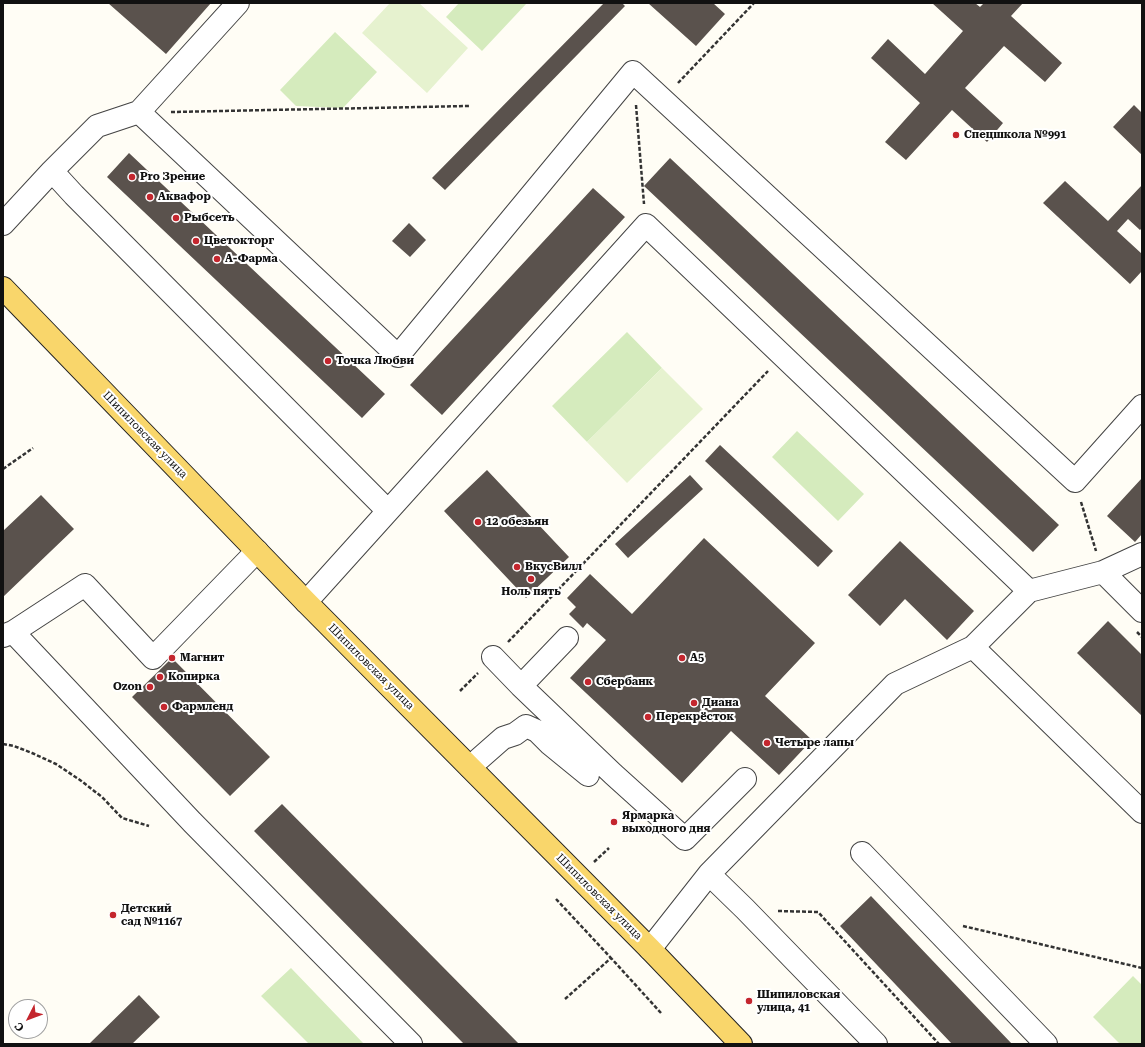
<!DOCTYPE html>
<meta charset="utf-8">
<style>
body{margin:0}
#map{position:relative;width:1145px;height:1047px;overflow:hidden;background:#fffdf5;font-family:"Roboto Serif",serif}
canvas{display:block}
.frame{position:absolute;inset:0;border:4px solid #111;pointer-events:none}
.north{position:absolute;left:8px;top:999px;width:40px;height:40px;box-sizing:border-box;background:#fff;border:1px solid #a0a0a0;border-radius:50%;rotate:228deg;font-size:11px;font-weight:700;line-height:16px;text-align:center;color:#111}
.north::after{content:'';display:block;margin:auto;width:14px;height:18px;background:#c4262e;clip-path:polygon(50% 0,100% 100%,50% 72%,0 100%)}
</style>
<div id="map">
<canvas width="1145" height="1047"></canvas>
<div class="frame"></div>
<div class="north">С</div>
</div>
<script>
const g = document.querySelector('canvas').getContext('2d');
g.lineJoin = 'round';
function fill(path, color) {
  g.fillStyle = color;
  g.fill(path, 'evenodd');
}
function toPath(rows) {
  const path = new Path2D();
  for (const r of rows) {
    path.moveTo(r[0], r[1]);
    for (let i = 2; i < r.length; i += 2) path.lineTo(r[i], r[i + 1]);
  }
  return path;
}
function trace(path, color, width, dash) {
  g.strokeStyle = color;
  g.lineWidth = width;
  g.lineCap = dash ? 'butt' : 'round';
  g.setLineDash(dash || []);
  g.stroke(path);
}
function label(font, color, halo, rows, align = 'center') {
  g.font = font + ' "Roboto Serif",serif';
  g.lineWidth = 4;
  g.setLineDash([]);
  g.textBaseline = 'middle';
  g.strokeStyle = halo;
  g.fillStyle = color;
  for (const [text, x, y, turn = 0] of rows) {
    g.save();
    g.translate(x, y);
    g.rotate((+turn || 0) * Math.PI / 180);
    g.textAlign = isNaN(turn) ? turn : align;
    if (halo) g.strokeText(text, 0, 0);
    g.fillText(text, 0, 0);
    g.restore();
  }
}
const green = toPath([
 [459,3,527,3,482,51,446,17],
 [335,32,377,72,343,108,296,106,280,90],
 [627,332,662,368,587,442,552,406],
 [797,431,864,494,838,521,772,457],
 [291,968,364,1044,309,1044,261,996],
 [1133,976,1142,985,1142,1044,1120,1044,1093,1017]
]);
const pitch = toPath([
 [390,3,419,3,468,48,427,93,362,33],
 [662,368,703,409,627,483,587,442]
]);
const building = toPath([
 [108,3,211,3,166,54],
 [604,3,622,3,625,6,445,190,432,178],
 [648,3,713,3,725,14,696,46],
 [932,3,975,3,980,7,984,3,1023,3,1011,16,1062,63,1045,82,1004,46,965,88,1003,123,987,142,952,110,906,160,885,142,920,103,871,58,888,39,925,74,963,31],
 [1134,105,1142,113,1142,155,1113,127],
 [129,153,385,394,362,418,107,177],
 [670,158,1059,525,1033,552,644,186],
 [1065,181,1108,221,1142,185,1142,228,1140,230,1128,219,1117,231,1142,254,1142,271,1130,284,1043,203],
 [593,188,625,217,442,415,410,385],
 [409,223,426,240,410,257,392,241],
 [720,445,833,551,818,567,705,461],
 [487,470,569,557,526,598,444,511],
 [690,475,703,489,628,558,615,544],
 [1142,478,1142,534,1135,542,1107,516],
 [41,495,74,529,3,597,3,531],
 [704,538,815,643,765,696,812,740,779,775,731,731,682,783,570,678,606,640,587,623,583,628,569,614,576,607,567,598,590,574,632,614],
 [900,541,974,611,947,640,905,599,880,626,848,595],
 [1108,621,1142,655,1142,716,1077,653],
 [172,658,270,757,230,796,132,697],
 [282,804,519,1044,464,1044,254,831],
 [871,896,1012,1044,952,1044,840,926],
 [139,995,160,1017,132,1044,89,1044]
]);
const path = toPath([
 [678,83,754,3],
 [636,105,644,204],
 [171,112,469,106],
 [3,469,33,448],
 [1081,502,1096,551],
 [1137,632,1142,637],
 [508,642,768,371],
 [460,691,478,673],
 [3,744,14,746,32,753,56,764,80,780,102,797,122,818,149,826],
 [594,862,609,848],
 [556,899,611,958],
 [778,911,818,912,939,1044],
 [963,926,1142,968],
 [565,999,611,958,661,1013]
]);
const minor = toPath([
 [139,112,398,356,633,72,1075,481,1142,406],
 [52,171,74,195,387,510],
 [3,224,52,171,97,126,139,112,238,3],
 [1103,572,1142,554],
 [306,602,646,225,1029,591],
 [13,632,192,822,411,1044],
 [3,636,13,632,85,585,153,658,257,551],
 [567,638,521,686,613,774,685,839,745,779],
 [973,647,1142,812],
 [493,657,521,686],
 [470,767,503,738,515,734,526,726,537,731,550,744,588,775],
 [862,853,1046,1044],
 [709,874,745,909,876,1044],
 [650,949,709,874,895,684,973,647,1029,591,1103,572,1142,611]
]);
const major = toPath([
 [3,288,306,602,650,949,741,1044]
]);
const markers = [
 [956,135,4,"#c4262e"],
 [132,177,4,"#c4262e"],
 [150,197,4,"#c4262e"],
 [176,218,4,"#c4262e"],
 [196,241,4,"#c4262e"],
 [217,259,4,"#c4262e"],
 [328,361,4,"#c4262e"],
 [478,522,4,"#c4262e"],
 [517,567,4,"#c4262e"],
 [531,579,4,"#c4262e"],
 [172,658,4,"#c4262e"],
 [682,658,4,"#c4262e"],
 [160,677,4,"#c4262e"],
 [588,682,4,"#c4262e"],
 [150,687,4,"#c4262e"],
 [694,703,4,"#c4262e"],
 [164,707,4,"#c4262e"],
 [648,717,4,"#c4262e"],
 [767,743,4,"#c4262e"],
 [614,822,4,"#c4262e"],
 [113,915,4,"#c4262e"],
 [749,1001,4,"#c4262e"]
];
const poiNames = [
 ["Спецшкола №991",964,135],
 ["Pro Зрение",140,177],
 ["Аквафор",158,197],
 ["Рыбсеть",184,218],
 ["Цветокторг",204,241],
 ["А-Фарма",225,259],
 ["Точка Любви",336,361],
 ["12 обезьян",486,522],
 ["ВкусВилл",525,567],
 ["Ноль пять",531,592,"center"],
 ["Магнит",180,658],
 ["А5",690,658],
 ["Копирка",168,677],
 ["Сбербанк",596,682],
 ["Ozon",142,687,"right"],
 ["Диана",702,703],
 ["Фармленд",172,707],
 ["Перекрёсток",656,717],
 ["Четыре лапы",775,743],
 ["Ярмарка",622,816],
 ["выходного дня",622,829],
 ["Детский",121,909],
 ["сад №1167",121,922],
 ["Шипиловская",757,995],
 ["улица, 41",757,1008]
];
const streetNames = [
 ["Шипиловская улица",145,435,46],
 ["Шипиловская улица",371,667,45],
 ["Шипиловская улица",599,897,45]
];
fill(green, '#d5ebbd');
fill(pitch, '#e6f2cf');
fill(building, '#5a524d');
trace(minor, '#444', 24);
trace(major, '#222', 24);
trace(path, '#333', 2.5, [4, 2]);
trace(minor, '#fff', 22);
trace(major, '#f9d66b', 22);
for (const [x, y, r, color] of markers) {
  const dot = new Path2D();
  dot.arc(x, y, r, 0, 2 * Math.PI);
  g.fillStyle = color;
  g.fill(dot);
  trace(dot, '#fff', 1.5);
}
label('bold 11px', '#111', '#fff', poiNames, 'left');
label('11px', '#111', '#fff', streetNames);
</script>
